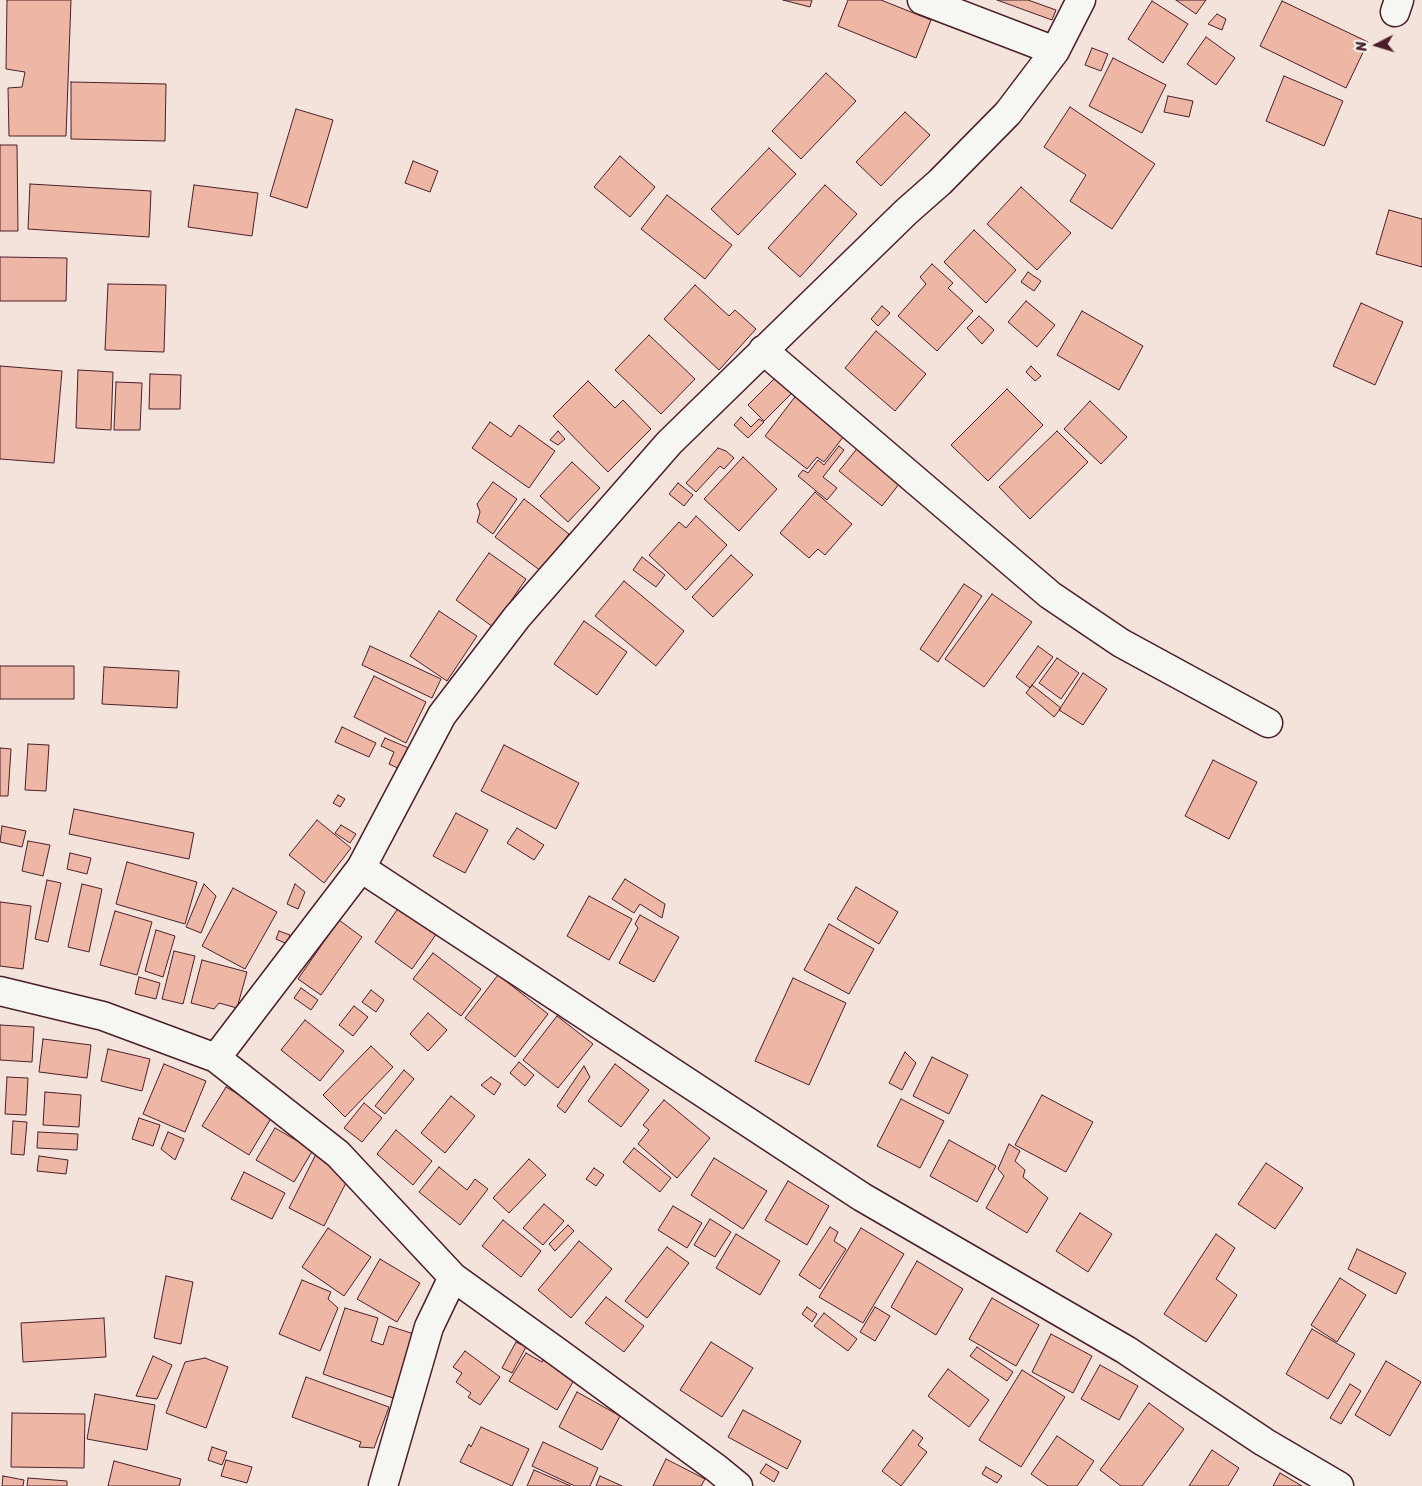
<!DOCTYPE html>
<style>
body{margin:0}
#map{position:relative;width:1422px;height:1486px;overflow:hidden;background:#f4e3db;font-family:Sriracha,sans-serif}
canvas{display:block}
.north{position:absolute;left:1352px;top:20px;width:50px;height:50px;-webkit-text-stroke:4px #f6f6f2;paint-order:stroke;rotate:265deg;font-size:14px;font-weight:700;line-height:20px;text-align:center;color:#4a1f2b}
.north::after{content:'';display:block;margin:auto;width:18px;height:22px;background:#4a1f2b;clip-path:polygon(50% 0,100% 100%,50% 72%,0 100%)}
</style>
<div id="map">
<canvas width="1422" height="1486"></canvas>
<div class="north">N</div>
</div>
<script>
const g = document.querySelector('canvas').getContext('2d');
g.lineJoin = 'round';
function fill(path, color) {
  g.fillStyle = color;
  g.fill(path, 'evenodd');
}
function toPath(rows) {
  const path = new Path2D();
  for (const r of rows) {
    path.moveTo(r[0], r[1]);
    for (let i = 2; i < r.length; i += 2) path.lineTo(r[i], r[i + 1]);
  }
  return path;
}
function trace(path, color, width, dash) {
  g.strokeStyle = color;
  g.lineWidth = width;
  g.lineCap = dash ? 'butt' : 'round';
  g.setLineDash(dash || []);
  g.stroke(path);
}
const building = toPath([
 [7,0,71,0,66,136,9,136,8,88,22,87,25,72,6,69,7,0],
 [783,0,812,0,810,7,783,0],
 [848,0,881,0,931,20,916,58,838,26,848,0],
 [997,0,1028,0,1056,10,1052,20,997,0],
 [1176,0,1206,0,1196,14,1176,0],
 [1152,1,1188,24,1163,63,1128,39,1152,1],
 [1282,1,1368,42,1346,88,1260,46,1282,1],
 [1217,14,1226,19,1222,30,1208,24,1217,14],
 [1206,37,1235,58,1216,85,1187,64,1206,37],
 [1092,48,1108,54,1101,71,1085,65,1092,48],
 [1113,58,1166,85,1142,133,1089,106,1113,58],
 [826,73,856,101,801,159,772,131,826,73],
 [1284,76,1343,101,1324,146,1266,121,1284,76],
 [71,82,166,84,165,141,71,139,71,82],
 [1168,96,1193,101,1189,117,1164,112,1168,96],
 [1070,107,1155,164,1112,229,1070,201,1086,175,1044,147,1070,107],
 [296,109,333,120,307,208,270,196,296,109],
 [905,112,930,135,881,186,856,162,905,112],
 [0,145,17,145,18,231,0,231,0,145],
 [769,148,796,174,738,235,711,209,769,148],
 [620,156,655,187,630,217,594,187,620,156],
 [413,161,438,171,430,192,405,183,413,161],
 [30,184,151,191,149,237,28,229,30,184],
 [194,185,258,193,252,236,188,227,194,185],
 [825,185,857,214,800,277,768,248,825,185],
 [1021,187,1071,233,1037,270,987,224,1021,187],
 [667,195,732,245,705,279,641,229,667,195],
 [1389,210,1422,219,1422,267,1376,254,1389,210],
 [974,230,1016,270,986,303,944,262,974,230],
 [0,257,67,258,66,301,0,301,0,257],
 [932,264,953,283,948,288,973,311,937,351,898,316,926,284,920,277,932,264],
 [1028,272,1041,281,1034,291,1021,282,1028,272],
 [108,284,166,285,164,352,105,350,108,284],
 [695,285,729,316,735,310,756,329,719,370,664,319,695,285],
 [1026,301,1055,325,1037,347,1008,322,1026,301],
 [1361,303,1403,322,1375,385,1333,366,1361,303],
 [882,306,890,313,878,326,871,319,882,306],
 [1082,311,1143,346,1119,390,1057,355,1082,311],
 [979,316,994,330,982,344,967,328,979,316],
 [876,331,926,374,895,411,845,368,876,331],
 [649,335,695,379,661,414,615,370,649,335],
 [0,366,62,371,54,463,0,459,0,366],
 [1031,366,1041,376,1035,381,1026,372,1031,366],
 [78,370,113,372,111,430,76,428,78,370],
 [781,372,797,388,764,421,748,405,781,372],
 [150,374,181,375,180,409,149,409,150,374],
 [588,381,615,408,623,400,651,429,608,472,553,416,588,381],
 [116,382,142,383,140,430,114,430,116,382],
 [801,389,850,428,824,462,817,457,807,469,765,436,801,389],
 [1007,389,1043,425,988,481,951,445,1007,389],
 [1090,401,1127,437,1101,464,1064,429,1090,401],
 [741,417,751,427,759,419,764,422,748,438,734,425,741,417],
 [490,422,511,437,519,425,555,451,529,488,472,448,490,422],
 [558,431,565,439,558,445,550,440,558,431],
 [1057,431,1088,462,1030,519,999,487,1057,431],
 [860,445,903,479,882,506,839,471,860,445],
 [839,446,844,450,823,477,837,488,827,500,798,476,803,470,808,473,818,460,824,465,839,446],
 [718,448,726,451,734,458,724,469,720,466,696,492,686,483,718,448],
 [743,457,777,489,739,531,704,499,743,457],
 [572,462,600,488,568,522,540,496,572,462],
 [493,482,517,499,493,534,477,522,480,512,477,504,493,482],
 [678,483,693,495,684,506,669,494,678,483],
 [815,492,852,524,825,555,818,549,809,558,780,533,815,492],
 [524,499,569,534,541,571,495,537,524,499],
 [696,516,727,545,686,590,649,555,679,522,686,528,696,516],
 [489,553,526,579,493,627,456,600,489,553],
 [731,555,753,575,713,617,692,597,731,555],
 [642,557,665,575,656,587,633,570,642,557],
 [624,581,684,631,656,666,595,616,624,581],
 [964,584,982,596,938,662,920,649,964,584],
 [992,594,1032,622,984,687,945,659,992,594],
 [439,611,477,636,447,681,410,656,439,611],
 [584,621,627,652,597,695,554,664,584,621],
 [370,646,441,679,432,698,362,665,370,646],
 [1038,646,1053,657,1030,688,1016,677,1038,646],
 [1057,658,1079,673,1061,699,1039,683,1057,658],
 [0,666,74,666,74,699,0,699,0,666],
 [104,667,179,671,177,708,102,704,104,667],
 [1083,673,1107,689,1083,725,1059,710,1083,673],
 [374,676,426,702,406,743,354,717,374,676],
 [1032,685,1061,708,1054,717,1026,693,1032,685],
 [342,727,376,743,369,757,335,742,342,727],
 [385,738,411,749,402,770,389,764,394,752,381,746,385,738],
 [28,744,49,745,46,791,25,790,28,744],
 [504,745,579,783,556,829,481,791,504,745],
 [0,748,11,749,8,796,0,796,0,748],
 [1213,760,1257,782,1229,839,1185,816,1213,760],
 [338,795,345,799,340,807,333,803,338,795],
 [74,809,194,833,189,859,69,834,74,809],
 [456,813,488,830,465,873,433,856,456,813],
 [317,820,351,848,324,883,289,855,317,820],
 [341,825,356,834,350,843,335,833,341,825],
 [2,826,26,831,22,847,0,842,2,826],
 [517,828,544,845,534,860,507,843,517,828],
 [28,841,50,845,43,876,22,871,28,841],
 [70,853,91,858,87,874,67,869,70,853],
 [127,862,197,882,185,924,116,904,127,862],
 [625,879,665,904,662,918,640,904,634,913,612,899,625,879],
 [47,880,61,883,48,942,35,939,47,880],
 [82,884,102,889,89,952,68,947,82,884],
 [204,884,216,896,201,933,186,927,204,884],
 [295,884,305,892,298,909,287,904,295,884],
 [856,887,898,912,879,944,837,919,856,887],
 [233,888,277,912,245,969,202,946,233,888],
 [589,896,632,919,609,960,567,936,589,896],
 [0,902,31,906,23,969,0,966,0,902],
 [399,907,437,933,412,969,375,942,399,907],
 [115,911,152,922,137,975,100,965,115,911],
 [640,915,679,937,654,982,619,963,638,928,635,924,640,915],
 [339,920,362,937,321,995,298,979,339,920],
 [829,924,874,949,849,994,804,970,829,924],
 [156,930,175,936,163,977,145,971,156,930],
 [279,931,290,935,287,944,276,939,279,931],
 [174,951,195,956,183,1004,162,999,174,951],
 [433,953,481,989,461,1016,413,979,433,953],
 [202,960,247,972,237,1008,219,1003,214,1009,191,1003,202,960],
 [498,975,548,1014,515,1057,465,1018,498,975],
 [139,977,160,983,156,999,135,994,139,977],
 [793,978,846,1003,809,1085,755,1061,793,978],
 [301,988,318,1000,311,1010,294,998,301,988],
 [371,990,384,1000,376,1012,362,1002,371,990],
 [354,1006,368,1017,353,1036,339,1025,354,1006],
 [428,1013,447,1030,428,1051,410,1034,428,1013],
 [557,1016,593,1044,558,1088,523,1060,557,1016],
 [305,1020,344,1051,320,1081,281,1050,305,1020],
 [0,1025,34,1027,32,1062,0,1060,0,1025],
 [43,1039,91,1045,87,1078,39,1072,43,1039],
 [371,1046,393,1067,345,1117,323,1095,371,1046],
 [108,1049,150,1059,142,1091,101,1081,108,1049],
 [905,1052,916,1063,902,1090,889,1083,905,1052],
 [932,1057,968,1075,949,1114,913,1096,932,1057],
 [519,1062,534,1075,525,1086,510,1073,519,1062],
 [164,1064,206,1081,185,1132,143,1114,164,1064],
 [615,1064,649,1090,621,1127,588,1101,615,1064],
 [584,1066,590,1077,565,1113,557,1106,584,1066],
 [404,1070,414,1079,385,1114,375,1106,404,1070],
 [7,1077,28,1078,26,1115,5,1114,7,1077],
 [491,1077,501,1084,494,1095,481,1085,491,1077],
 [226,1087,273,1115,249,1155,202,1126,226,1087],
 [45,1092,81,1095,79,1127,43,1125,45,1092],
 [1042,1095,1093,1122,1066,1172,1015,1145,1042,1095],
 [451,1096,475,1116,445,1153,421,1133,451,1096],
 [901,1099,944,1121,920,1168,877,1146,901,1099],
 [664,1100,710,1138,677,1178,638,1144,649,1130,643,1125,664,1100],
 [364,1103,382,1118,362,1142,344,1128,364,1103],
 [139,1118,160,1125,153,1146,132,1139,139,1118],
 [13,1121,27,1122,24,1155,11,1154,13,1121],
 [275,1128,313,1150,294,1182,256,1160,275,1128],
 [396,1130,432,1161,413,1185,377,1154,396,1130],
 [38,1132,78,1134,77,1150,37,1148,38,1132],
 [168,1132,184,1139,175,1160,161,1149,168,1132],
 [949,1140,996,1166,977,1202,930,1176,949,1140],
 [1009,1144,1020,1151,1015,1161,1025,1170,1023,1177,1048,1198,1027,1233,986,1208,1004,1176,998,1169,1009,1144],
 [634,1148,671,1178,660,1192,623,1162,634,1148],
 [317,1152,348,1179,324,1226,289,1208,317,1152],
 [39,1156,68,1160,66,1174,37,1171,39,1156],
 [714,1158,767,1191,743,1229,691,1195,714,1158],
 [529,1159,546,1175,509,1213,493,1198,529,1159],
 [1266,1163,1303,1188,1275,1229,1238,1204,1266,1163],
 [439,1167,467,1190,475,1179,488,1189,460,1225,419,1192,439,1167],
 [594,1168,604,1175,596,1186,586,1179,594,1168],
 [244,1172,285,1193,272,1219,231,1199,244,1172],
 [788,1181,829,1206,807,1245,765,1220,788,1181],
 [544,1204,564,1221,543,1245,523,1228,544,1204],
 [673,1206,702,1223,687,1248,658,1230,673,1206],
 [1080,1213,1112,1234,1088,1272,1056,1251,1080,1213],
 [710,1219,731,1232,715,1257,694,1245,710,1219],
 [503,1220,541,1251,521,1277,482,1246,503,1220],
 [568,1225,574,1231,555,1251,549,1244,568,1225],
 [830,1227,838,1232,834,1241,846,1249,820,1289,799,1275,830,1227],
 [328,1228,371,1257,344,1296,302,1267,328,1228],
 [861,1228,904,1254,863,1323,819,1297,861,1228],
 [736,1234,780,1261,760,1295,716,1268,736,1234],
 [1216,1234,1235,1248,1216,1279,1237,1295,1206,1342,1164,1314,1216,1234],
 [579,1241,612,1269,571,1318,538,1290,579,1241],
 [667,1247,689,1263,647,1318,625,1301,667,1247],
 [1357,1249,1406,1273,1396,1294,1348,1269,1357,1249],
 [380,1259,420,1283,397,1322,357,1299,380,1259],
 [917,1261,963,1289,936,1335,891,1307,917,1261],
 [166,1276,193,1282,181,1344,154,1338,166,1276],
 [1340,1278,1366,1295,1337,1342,1311,1325,1340,1278],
 [302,1280,331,1292,328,1299,338,1308,320,1351,279,1334,302,1280],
 [606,1297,644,1326,624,1352,585,1323,606,1297],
 [992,1298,1039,1325,1016,1366,969,1339,992,1298],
 [807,1307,817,1314,812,1322,802,1314,807,1307],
 [875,1307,890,1316,875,1341,860,1332,875,1307],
 [345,1308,378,1318,371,1341,383,1345,389,1326,414,1334,393,1398,323,1374,345,1308],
 [824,1313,857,1339,848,1351,814,1326,824,1313],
 [104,1318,106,1357,23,1362,21,1323,104,1318],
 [1312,1329,1355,1354,1328,1399,1286,1374,1312,1329],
 [1051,1334,1092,1356,1073,1393,1032,1372,1051,1334],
 [516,1342,526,1347,512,1373,502,1368,516,1342],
 [711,1342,753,1368,722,1417,680,1390,711,1342],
 [977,1347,1013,1372,1007,1381,970,1356,977,1347],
 [465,1351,500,1377,480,1405,468,1397,471,1393,456,1382,462,1373,453,1367,465,1351],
 [526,1353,542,1362,546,1354,578,1373,557,1410,509,1381,526,1353],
 [153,1356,172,1365,157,1399,136,1396,153,1356],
 [205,1358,228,1367,206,1428,166,1413,185,1362,205,1358],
 [1386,1361,1421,1382,1390,1436,1355,1415,1386,1361],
 [1100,1365,1138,1386,1119,1420,1081,1399,1100,1365],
 [948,1369,989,1400,969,1427,928,1396,948,1369],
 [1022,1370,1065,1397,1021,1467,979,1440,1022,1370],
 [306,1377,389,1407,374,1448,359,1447,361,1442,292,1417,306,1377],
 [1350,1384,1361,1391,1341,1424,1330,1418,1350,1384],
 [577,1392,620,1416,602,1450,559,1427,577,1392],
 [95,1394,155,1405,147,1450,87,1439,95,1394],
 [1149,1403,1184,1429,1142,1486,1121,1486,1100,1470,1149,1403],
 [743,1410,801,1441,787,1469,728,1437,743,1410],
 [12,1413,85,1414,84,1468,11,1467,12,1413],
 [481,1427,529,1449,512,1486,460,1462,469,1444,471,1447,481,1427],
 [913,1430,923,1438,918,1445,927,1452,901,1486,882,1471,913,1430],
 [1057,1436,1094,1461,1077,1486,1048,1486,1031,1474,1057,1436],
 [543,1442,598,1468,590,1486,575,1486,532,1466,543,1442],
 [212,1447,227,1452,222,1465,208,1460,212,1447],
 [1212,1450,1239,1468,1228,1486,1189,1486,1212,1450],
 [666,1459,705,1479,701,1486,653,1486,666,1459],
 [226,1460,252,1467,247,1483,221,1476,226,1460],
 [114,1461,181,1479,179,1486,108,1486,114,1461],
 [766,1464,779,1472,774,1482,760,1473,766,1464],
 [986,1467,1002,1476,997,1483,982,1474,986,1467],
 [534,1470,571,1486,527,1486,534,1470],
 [1280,1473,1302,1486,1273,1486,1280,1473],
 [3,1476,24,1480,23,1486,2,1486,3,1476],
 [600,1476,622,1486,596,1486,600,1476],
 [28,1478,67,1481,67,1486,27,1486,28,1478]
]);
const street = toPath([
 [922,0,1055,51],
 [1395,12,1399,0],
 [763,350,1050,595,1121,643,1268,723],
 [361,868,862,1197,1126,1350,1264,1442,1339,1486],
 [0,991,103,1016,216,1058,338,1154,453,1277,556,1351,716,1468,738,1486],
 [216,1058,361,868,442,715,517,617,669,443,906,212,940,182,1008,113,1055,51,1081,0],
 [383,1486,429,1327,453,1277]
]);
fill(building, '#eeb6a4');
trace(building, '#4a1f2b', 1);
trace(street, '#4a1f2b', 31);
trace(street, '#f6f6f2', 28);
</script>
